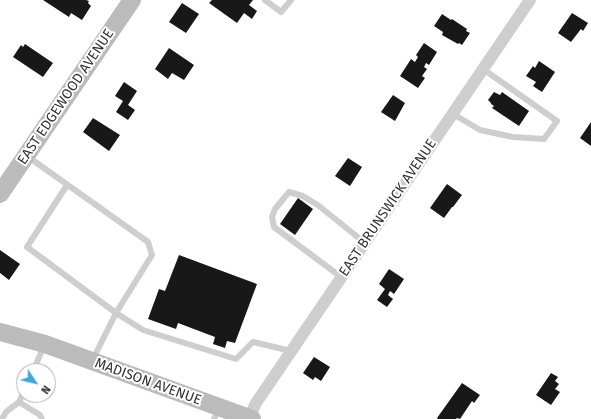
<!DOCTYPE html>
<style>
body{margin:0}
#map{position:relative;width:591px;height:419px;overflow:hidden;background:#fff;font-family:"Fira Sans",sans-serif}
canvas{display:block}
.north{position:absolute;left:16px;top:363px;width:40px;height:40px;box-sizing:border-box;background:#fff;border:1px solid #adadad;border-radius:50%;rotate:125deg;font-size:11px;font-weight:700;line-height:16px;text-align:center;color:#313131}
.north::after{content:'';display:block;margin:auto;width:14px;height:18px;background:#41a6db;clip-path:polygon(50% 0,100% 100%,50% 72%,0 100%)}
</style>
<div id="map">
<canvas width="591" height="419"></canvas>
<div class="north">N</div>
</div>
<script>
const g = document.querySelector('canvas').getContext('2d');
g.lineJoin = 'round';
function fill(path, color) {
  g.fillStyle = color;
  g.fill(path, 'evenodd');
}
function toPath(rows) {
  const path = new Path2D();
  for (const r of rows) {
    path.moveTo(r[0], r[1]);
    for (let i = 2; i < r.length; i += 2) path.lineTo(r[i], r[i + 1]);
  }
  return path;
}
function trace(path, color, width, dash) {
  g.strokeStyle = color;
  g.lineWidth = width;
  g.lineCap = dash ? 'butt' : 'round';
  g.setLineDash(dash || []);
  g.stroke(path);
}
function label(font, color, halo, rows, align = 'center') {
  g.font = font + ' "Fira Sans",sans-serif';
  g.lineWidth = 4;
  g.setLineDash([]);
  g.textBaseline = 'middle';
  g.strokeStyle = halo;
  g.fillStyle = color;
  for (const [text, x, y, turn = 0] of rows) {
    g.save();
    g.translate(x, y);
    g.rotate((+turn || 0) * Math.PI / 180);
    g.textAlign = isNaN(turn) ? turn : align;
    if (halo) g.strokeText(text, 0, 0);
    g.fillText(text, 0, 0);
    g.restore();
  }
}
const building = toPath([
 [43,0,86,0,89,1,88,3,91,6,82,20,71,13,69,17],
 [212,0,253,0,249,5,257,11,252,19,244,13,237,23,209,3],
 [182,3,199,14,186,33,169,22],
 [572,13,588,23,583,31,581,29,571,42,558,33],
 [442,14,451,20,452,19,467,29,466,31,470,33,462,45,459,43,458,44,442,35,443,32,434,26],
 [424,43,437,52,429,65,426,63,424,67,427,69,422,76,425,78,418,88,400,76,411,59,415,62,418,57,416,55],
 [25,44,53,63,43,77,13,57,21,45,23,47],
 [169,48,194,65,184,80,172,73,168,79,155,69],
 [539,61,555,72,542,92,533,86,536,82,526,76,533,66,535,68],
 [124,82,137,91,128,105,135,110,128,120,116,112,123,101,115,96],
 [494,92,500,95,502,92,529,111,519,126,492,108,494,106,491,104,491,103,488,100],
 [393,95,405,103,395,121,381,112],
 [93,118,120,135,109,151,83,132],
 [591,122,591,146,580,138],
 [348,158,362,167,350,186,335,176],
 [447,184,462,195,453,207,452,207,444,218,430,208],
 [298,198,313,209,295,235,280,224],
 [0,250,20,264,9,280,0,273],
 [179,255,257,284,235,343,227,341,225,348,213,344,215,337,178,323,176,329,148,319,159,289,165,291],
 [389,269,404,279,394,294,390,291,388,295,393,299,387,307,377,300,385,289,379,284],
 [314,357,330,367,321,381,315,377,313,380,303,373],
 [551,373,558,377,555,381,559,384,555,389,560,392,551,405,536,395],
 [462,383,480,395,474,403,472,401,460,419,457,418,456,419,438,419,437,418]
]);
const service = toPath([
 [265,0,281,12,291,0],
 [453,114,480,130,513,137,544,139,557,121,483,69],
 [27,156,148,242,152,255,116,313,143,330,236,359,253,342,291,351],
 [67,185,27,247,116,313,93,359],
 [341,277,274,227,272,217,275,209,289,192,303,196,319,206,365,243],
 [33,371,44,346],
 [24,391,19,402,40,415,42,419],
 [2,419,6,412,19,402],
 [214,419,220,408]
]);
const minor = toPath([
 [249,418,256,403,530,0]
]);
const secondary = toPath([
 [0,194,132,0],
 [0,332,45,344,252,419]
]);
const streetNames = [
 ["EAST EDGEWOOD AVENUE",66,97,-56],
 ["EAST BRUNSWICK AVENUE",388,208,-56],
 ["MADISON AVENUE",148,382,20]
];
fill(building, '#181818');
trace(service, '#cecece', 6);
trace(minor, '#cecece', 12);
trace(secondary, '#bbb', 18);
label('14px', '#313131', '#fff', streetNames);
</script>
